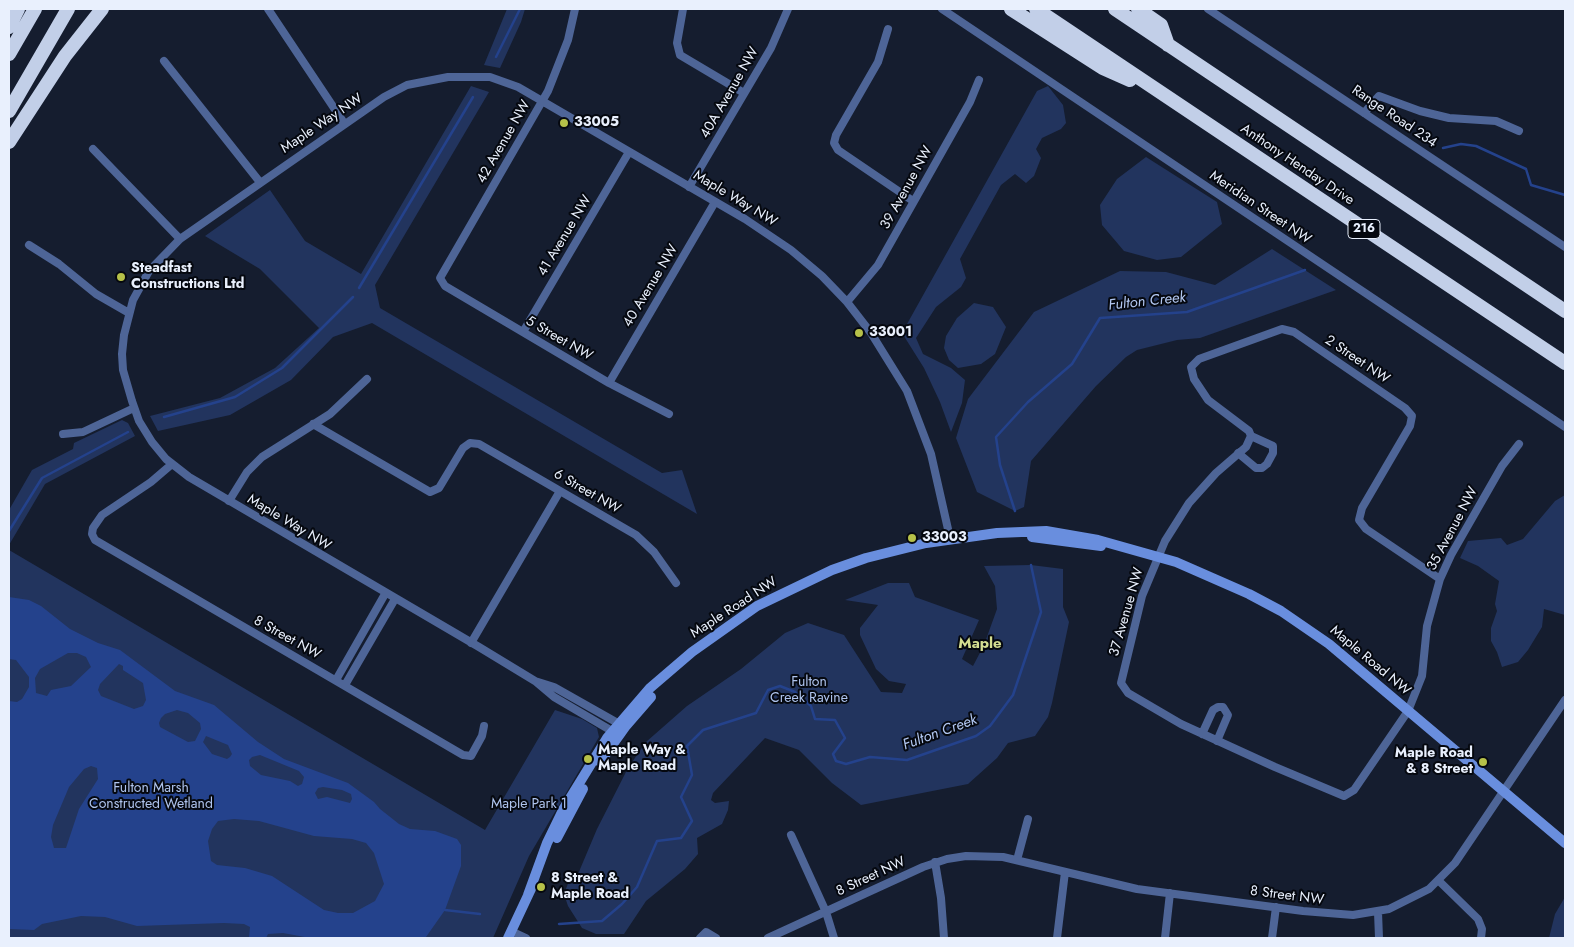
<!DOCTYPE html>
<style>
body{margin:0}
#map{position:relative;width:1574px;height:947px;overflow:hidden;background:#151d2f;font-family:Jost,sans-serif}
canvas{display:block}
.frame{position:absolute;inset:0;border:10px solid #e9f0fd;pointer-events:none}
</style>
<div id="map">
<canvas width="1574" height="947"></canvas>
<div class="frame"></div>
</div>
<script>
const g = document.querySelector('canvas').getContext('2d');
g.lineJoin = 'round';
function fill(path, color) {
  g.fillStyle = color;
  g.fill(path, 'evenodd');
}
function toPath(rows) {
  const path = new Path2D();
  for (const r of rows) {
    path.moveTo(r[0], r[1]);
    for (let i = 2; i < r.length; i += 2) path.lineTo(r[i], r[i + 1]);
  }
  return path;
}
function trace(path, color, width, dash) {
  g.strokeStyle = color;
  g.lineWidth = width;
  g.lineCap = dash ? 'butt' : 'round';
  g.setLineDash(dash || []);
  g.stroke(path);
}
function label(font, color, halo, rows, align = 'center') {
  g.font = font + ' Jost,sans-serif';
  g.lineWidth = 4;
  g.setLineDash([]);
  g.textBaseline = 'middle';
  g.strokeStyle = halo;
  g.fillStyle = color;
  for (const [text, x, y, turn = 0] of rows) {
    g.save();
    g.translate(x, y);
    g.rotate((+turn || 0) * Math.PI / 180);
    g.textAlign = isNaN(turn) ? turn : align;
    if (halo) g.strokeText(text, 0, 0);
    g.fillText(text, 0, 0);
    g.restore();
  }
}
const green = toPath([
 [507,9,525,9,521,22,500,68,484,65],
 [471,86,489,92,375,285,380,308,662,473,682,470,697,514,372,323,333,337,291,380,230,415,158,431,150,416,220,398,275,368,319,328,260,269,205,236,270,190,305,241,361,274],
 [1048,86,1063,105,1066,123,1061,129,1042,138,1036,149,1041,158,1034,176,1026,183,1015,174,1001,185,960,259,966,278,961,287,936,307,916,338,923,354,951,368,965,380,962,403,951,432,940,402,924,368,902,333,1037,91],
 [1146,157,1217,202,1222,224,1181,257,1157,260,1124,251,1102,225,1100,205,1117,179],
 [1272,249,1336,290,1200,338,1177,340,1137,350,1126,357,1096,386,1031,461,1024,507,1015,511,977,492,956,438,968,399,1034,312,1120,271,1166,272,1215,285],
 [974,303,993,307,1006,327,995,354,981,364,958,368,949,360,944,348,946,336,957,318],
 [122,420,128,423,135,436,45,484,9,545,9,510,32,470,73,449,74,443],
 [1565,495,1565,615,1544,609,1542,627,1528,650,1518,662,1502,667,1497,652,1491,641,1491,628,1497,611,1495,604,1499,581,1478,566,1460,558,1468,541,1501,538,1507,545,1523,539,1555,501],
 [9,550,485,830,555,710,582,719,597,728,599,737,529,856,493,938,9,938],
 [1031,565,1063,569,1063,607,1069,622,1052,703,1048,717,1035,736,1008,743,997,758,968,784,861,805,832,783,799,750,765,738,713,793,711,800,715,803,729,801,728,810,722,824,697,838,698,854,685,869,646,901,624,934,596,934,582,928,568,906,564,894,569,881,578,874,597,829,628,768,646,742,687,706,741,669,785,633,808,623,844,635,881,692,902,693,906,684,889,681,876,669,860,635,860,628,878,605,845,600,888,583,909,583,915,597,979,620,962,659,973,666,984,645,997,609,995,586,984,566],
 [1565,897,1565,938,1549,938,1555,914]
]);
const water = toPath([
 [9,597,29,600,41,606,70,629,98,643,120,650,175,691,214,705,258,742,284,759,348,783,374,802,380,809,399,824,410,829,435,831,457,839,461,845,461,866,445,910,426,937,310,938,283,933,268,934,266,938,249,938,250,927,244,924,224,923,137,926,105,917,81,916,42,924,34,930,9,929,9,701,17,702,22,699,29,687,29,677,16,660,9,659],
 [68,653,77,653,86,657,91,667,71,686,51,690,47,696,36,693,35,678,40,669],
 [119,664,123,666,123,670,143,683,146,700,143,706,134,709,101,696,98,690,100,684],
 [177,710,188,713,200,723,201,729,195,741,188,742,160,727,159,723,161,718,165,714],
 [206,736,228,745,232,754,230,757,227,759,212,754,203,742],
 [260,755,299,771,304,777,302,784,298,786,290,781,261,775,250,766,249,760,252,757],
 [91,766,97,768,98,779,79,809,66,848,54,848,51,837,53,825,69,787,84,769],
 [323,787,342,790,351,794,352,799,350,803,327,797,318,799,315,793,318,788],
 [234,819,259,821,314,836,352,839,366,843,374,853,384,884,375,901,353,913,338,913,324,910,272,876,245,868,217,865,211,861,208,841,212,829,218,821]
]);
const stream = toPath([
 [496,57,520,9],
 [1443,148,1461,144,1476,146,1526,169,1531,185,1565,195],
 [359,288,473,97],
 [164,417,235,397,282,368,353,297],
 [1015,511,1000,465,996,437,1028,402,1072,364,1100,318,1187,312,1305,270],
 [9,531,42,478,128,432],
 [445,910,480,914],
 [559,924,602,921,622,904,637,887,657,841,681,838,692,821,681,797,692,775,687,746,703,730,756,713,768,690,780,686,795,692,811,706,815,719,835,720,845,738,833,754,836,761,846,764,870,757,907,760,976,736,990,726,1013,695,1041,612,1031,565]
]);
const street = toPath([
 [268,9,344,123],
 [575,9,568,40,548,91,440,278,445,286,609,383,669,414],
 [683,9,677,43,680,55,744,93],
 [942,9,1565,427],
 [1208,9,1565,247],
 [888,29,878,62,836,135,834,143,838,150,913,201],
 [164,61,259,181],
 [1364,113,1379,96,1420,111,1449,118,1496,121,1519,131],
 [93,149,180,239],
 [689,187,771,48,788,9],
 [29,245,59,264,96,294,129,313],
 [847,302,878,265,970,102,979,80],
 [523,332,629,152],
 [609,383,715,202],
 [313,424,430,492,439,488,463,448,470,443,479,444,636,535,654,552,676,583],
 [63,434,83,432,134,408],
 [1251,436,1246,447,1216,473,1189,503,1165,541,1142,596,1121,683,1128,693,1181,724,1275,767,1344,796,1354,790,1408,711,1422,676,1427,626,1440,579,1451,555,1502,466,1519,444],
 [1251,436,1249,431,1208,400,1194,379,1191,367,1199,359,1282,329,1294,332,1405,408,1412,416,1410,426,1362,508,1359,520,1366,529,1440,579],
 [1238,453,1256,468,1262,468,1267,464,1273,453,1273,446,1251,436],
 [172,464,151,482,102,515,93,528,92,534,95,540,463,755,471,756,482,736,484,726],
 [229,501,247,472,262,457,330,414,367,379],
 [471,643,560,491],
 [336,680,385,594],
 [535,681,554,687,623,726],
 [345,685,395,599],
 [617,734,554,697,535,681,479,647,189,477,166,459,152,442,139,421,132,401,123,370,122,354,124,335,133,300,149,271,180,239,384,97,407,85,448,77,490,77,518,87,745,219,791,250,822,276,847,302,871,333,907,391,931,454,950,538],
 [1202,734,1213,710,1218,707,1223,707,1228,715,1217,741],
 [791,835,826,912,834,938],
 [1017,860,1028,819],
 [935,862,941,898,944,938],
 [1439,881,1478,919,1482,929,1481,938],
 [1378,912,1379,938],
 [511,931,526,938],
 [700,938,706,932,716,938],
 [768,938,923,867,947,859,966,856,1003,857,1137,889,1303,911,1353,915,1389,909,1429,889,1455,863,1565,700],
 [1057,938,1065,872],
 [1165,938,1170,893],
 [1272,938,1276,907]
]);
const secondary = toPath([
 [1032,537,1101,546],
 [600,762,625,727,651,697],
 [557,838,583,789],
 [528,895,547,843,564,808,607,738,650,688,692,652,757,606,832,570,866,558,926,543,997,533,1046,531,1098,540,1176,562,1249,594,1281,611,1329,644,1565,843],
 [508,938,531,889]
]);
const highway = toPath([
 [1011,9,1103,68,1130,80],
 [1036,9,1565,363],
 [1115,9,1565,311],
 [1138,9,1161,25,1168,45],
 [9,27,18,9],
 [9,54,35,9],
 [9,111,68,9],
 [9,142,65,56,102,9]
]);
const markers = [
 [564,123,5,"#b6c149"],
 [121,277,5,"#b6c149"],
 [859,333,5,"#b6c149"],
 [912,538,5,"#b6c149"],
 [588,759,5,"#b6c149"],
 [1483,762,5,"#b6c149"],
 [541,887,5,"#b6c149"]
];
const shields = [
 [1364,229,32]
];
const shieldNames = [
 ["216",1364,229]
];
const streetNames = [
 ["40A Avenue NW",730,93,-60],
 ["Range Road 234",1394,117,34],
 ["Maple Way NW",322,124,-34],
 ["42 Avenue NW",504,142,-60],
 ["Anthony Henday Drive",1297,165,34],
 ["39 Avenue NW",907,188,-61],
 ["Maple Way NW",735,199,31],
 ["Meridian Street NW",1260,208,34],
 ["41 Avenue NW",565,236,-59],
 ["40 Avenue NW",651,286,-59],
 ["5 Street NW",559,339,30],
 ["2 Street NW",1357,360,34],
 ["6 Street NW",587,492,30],
 ["Maple Way NW",289,523,31],
 ["35 Avenue NW",1453,529,-62],
 ["Maple Road NW",734,608,-33],
 ["37 Avenue NW",1127,612,-74],
 ["8 Street NW",287,638,29],
 ["Maple Road NW",1370,661,40],
 ["8 Street NW",871,877,-25],
 ["8 Street NW",1287,896,7]
];
const poiNames = [
 ["33005",574,123],
 ["Steadfast",131,269],
 ["Constructions Ltd",131,285],
 ["33001",869,333],
 ["33003",922,538],
 ["Maple Way &",598,751],
 ["Maple Road",598,767],
 ["Maple Road",1473,754,"right"],
 ["& 8 Street",1473,770,"right"],
 ["8 Street &",551,879],
 ["Maple Road",551,895]
];
const parkNames = [
 ["Fulton",809,683],
 ["Creek Ravine",809,699],
 ["Fulton Marsh",151,789],
 ["Constructed Wetland",151,805],
 ["Maple Park 1",529,805]
];
const waterNames = [
 ["Fulton Creek",1147,302,-6],
 ["Fulton Creek",940,733,-20]
];
const neighbourhoodNames = [
 ["Maple",980,644]
];
fill(green, '#22345e');
fill(water, '#24428c');
trace(stream, '#24428c', 2.5);
trace(street, '#4e6597', 8);
trace(secondary, '#698ede', 10);
trace(highway, '#c2cfe8', 14);
for (const [x, y, r, color] of markers) {
  const dot = new Path2D();
  dot.arc(x, y, r, 0, 2 * Math.PI);
  g.fillStyle = color;
  g.fill(dot);
  trace(dot, '#05080f', 2);
}
for (const [x, y, w] of shields) {
  const box = new Path2D();
  box.roundRect(x - w / 2, y - 9.5, w, 19, 4);
  g.fillStyle = '#05080f';
  g.fill(box);
  trace(box, '#e9f0fd', 1);
}
label('bold 12px', '#e9f0fd', null, shieldNames);
label('14px', '#e9f0fd', '#05080f', streetNames);
label('bold 14px', '#e9f0fd', '#05080f', poiNames, 'left');
label('14px', '#afc4ee', '#05080f', parkNames);
label('italic 15px', '#b2c7f1', '#05080f', waterNames);
label('bold 15px', '#d4de91', '#05080f', neighbourhoodNames);
</script>
